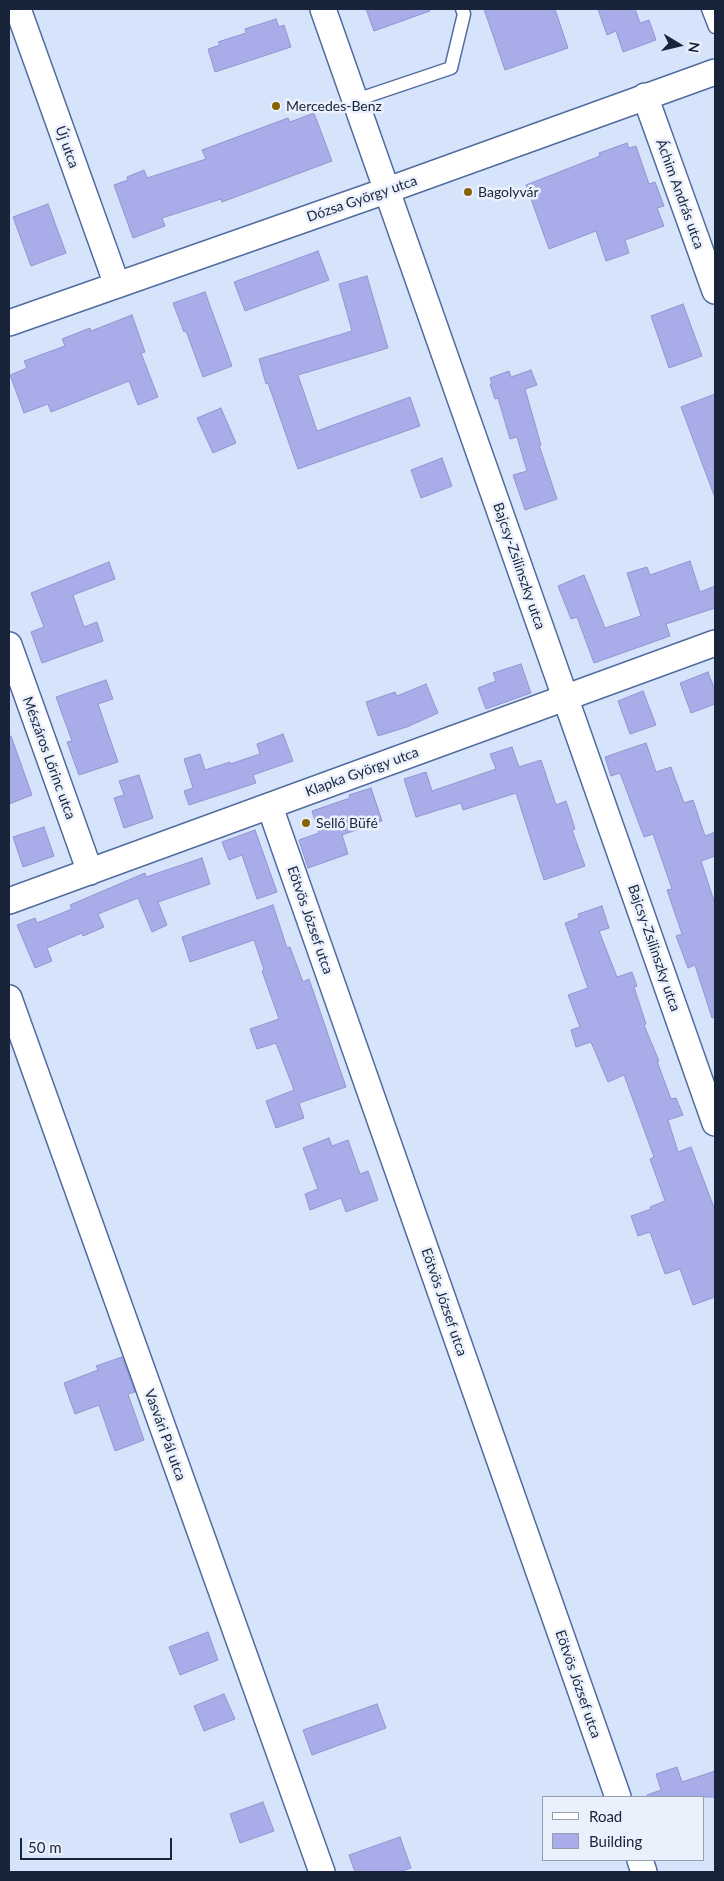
<!DOCTYPE html>
<meta charset="utf-8">
<style>
body{margin:0}
#map{position:relative;width:724px;height:1881px;overflow:hidden;background:#d6e4fb;font-family:Lato,sans-serif}
canvas{display:block}
.frame{position:absolute;inset:0;border:10px solid #18243a;pointer-events:none}
.legend{position:absolute;left:542px;top:1796px;width:162px;height:65px;box-sizing:border-box;background:#eaf0fc;border:1px solid #969eae;margin:0;padding:6px 9px;list-style:none;font-size:15px;color:#18243a}
.legend li{display:flex;align-items:center;gap:10px;height:25px}
.legend b{width:25px;border:1px solid #969eae}
.north{position:absolute;left:654px;top:20px;width:50px;height:50px;-webkit-text-stroke:4px #eaf0fc;paint-order:stroke;rotate:99deg;font-size:14px;font-weight:700;line-height:20px;text-align:center;color:#18243a}
.north::after{content:'';display:block;margin:auto;width:18px;height:22px;background:#18243a;clip-path:polygon(50% 0,100% 100%,50% 72%,0 100%)}
.scale{position:absolute;left:20px;top:1838px;width:152px;height:22px;box-sizing:border-box;border:2px solid #18243a;border-top:0;padding-left:6px;font-size:15px;line-height:18px;white-space:nowrap;color:#18243a;-webkit-text-stroke:4px #eaf0fc;paint-order:stroke}
</style>
<div id="map">
<canvas width="724" height="1881"></canvas>
<div class="frame"></div>
<ul class="legend">
<li><b style="height:6px;background:#fff"></b>Road</li>
<li><b style="height:14px;background:#a8ace9"></b>Building</li>
</ul>
<div class="north">N</div>
<div class="scale">50 m</div>
</div>
<script>
const g = document.querySelector('canvas').getContext('2d');
g.lineJoin = 'round';
function fill(path, color) {
  g.fillStyle = color;
  g.fill(path, 'evenodd');
}
function toPath(rows) {
  const path = new Path2D();
  for (const r of rows) {
    path.moveTo(r[0], r[1]);
    for (let i = 2; i < r.length; i += 2) path.lineTo(r[i], r[i + 1]);
  }
  return path;
}
function trace(path, color, width, dash) {
  g.strokeStyle = color;
  g.lineWidth = width;
  g.lineCap = dash ? 'butt' : 'round';
  g.setLineDash(dash || []);
  g.stroke(path);
}
function label(font, color, halo, rows, align = 'center') {
  g.font = font + ' Lato,sans-serif';
  g.lineWidth = 5;
  g.setLineDash([]);
  g.textBaseline = 'middle';
  g.strokeStyle = halo;
  g.fillStyle = color;
  for (const [text, x, y, turn = 0] of rows) {
    g.save();
    g.translate(x, y);
    g.rotate((+turn || 0) * Math.PI / 180);
    g.textAlign = isNaN(turn) ? turn : align;
    if (halo) g.strokeText(text, 0, 0);
    g.fillText(text, 0, 0);
    g.restore();
  }
}
const building = toPath([
 [366,9,430,9,430,11,374,31,366,9],
 [484,9,555,9,568,48,505,70,484,9],
 [598,9,635,9,640,23,649,20,656,40,623,52,616,31,607,35,598,9],
 [276,19,279,27,284,25,291,47,215,72,208,49,220,45,218,42,246,33,245,29,276,19],
 [314,113,332,161,222,202,221,199,162,218,165,226,133,238,114,185,128,180,127,177,144,170,147,178,206,159,202,150,288,118,290,122,314,113],
 [627,143,629,148,636,146,649,184,655,182,664,206,657,208,664,226,625,240,629,253,606,261,596,231,549,249,526,185,600,156,599,153,627,143],
 [48,204,66,253,31,266,13,217,48,204],
 [318,251,329,280,245,311,234,282,318,251],
 [367,276,388,348,298,375,317,431,410,397,420,426,298,469,268,383,266,384,259,359,352,331,339,284,367,276],
 [205,292,232,366,203,377,186,331,184,332,173,303,205,292],
 [683,304,702,356,669,368,651,316,683,304],
 [132,315,145,352,141,353,158,397,138,405,129,381,51,412,48,404,24,413,10,375,27,368,24,361,65,346,62,339,90,328,91,331,132,315],
 [531,370,537,385,525,389,541,445,539,445,557,499,525,510,513,475,527,471,517,437,510,439,498,398,495,399,490,384,492,384,490,378,509,371,511,377,531,370],
 [715,394,715,495,714,495,681,407,715,394],
 [221,408,236,443,213,453,197,418,221,408],
 [442,458,452,486,421,498,411,470,442,458],
 [690,561,700,592,715,586,715,608,666,624,670,636,594,663,577,617,571,619,558,586,584,575,605,628,641,616,627,573,647,567,650,575,690,561],
 [109,562,115,579,73,595,84,627,97,622,103,641,42,663,31,632,44,627,31,593,109,562],
 [521,664,531,693,486,709,478,688,496,681,493,673,521,664],
 [708,672,715,690,715,704,691,713,680,683,708,672],
 [106,680,113,699,98,704,118,762,79,775,67,742,72,741,56,697,106,680],
 [426,684,438,713,407,727,378,736,366,702,395,692,397,696,426,684],
 [643,691,656,725,630,734,618,701,643,691],
 [283,734,293,761,253,775,256,783,189,805,184,791,193,788,184,759,200,754,205,770,230,762,230,764,260,754,257,744,283,734],
 [9,736,11,736,32,795,9,804,9,736],
 [646,743,656,772,671,767,684,803,693,800,705,836,715,832,715,856,701,861,715,904,715,1017,712,1018,695,965,688,968,676,936,682,934,667,890,672,889,653,834,644,837,620,773,611,776,605,757,646,743],
 [512,747,519,767,541,760,556,805,566,801,575,829,572,830,585,866,544,880,516,793,463,810,461,803,416,817,404,779,426,772,432,791,496,769,490,754,512,747],
 [139,775,153,818,124,828,114,798,124,795,119,781,139,775],
 [371,788,382,821,342,835,348,854,308,868,299,840,319,833,312,811,350,798,349,795,371,788],
 [44,827,54,856,23,867,13,837,44,827],
 [255,830,277,892,257,899,242,855,229,860,222,842,255,830],
 [202,858,210,884,158,902,167,925,152,932,138,898,98,914,104,927,83,936,82,933,47,948,52,961,35,968,17,925,35,918,37,923,72,909,70,905,145,873,146,877,202,858],
 [273,905,287,948,290,947,303,982,309,979,346,1087,299,1103,304,1118,276,1128,266,1101,294,1090,276,1043,257,1049,250,1029,279,1019,262,971,264,970,254,940,190,962,182,937,273,905],
 [602,906,609,928,599,931,617,977,632,972,637,986,634,987,646,1024,644,1025,659,1061,657,1061,671,1099,676,1098,683,1115,668,1120,678,1152,691,1147,715,1210,715,1297,693,1305,680,1269,665,1274,650,1232,638,1236,631,1216,651,1209,650,1207,665,1201,650,1159,654,1157,624,1075,608,1082,591,1042,576,1047,571,1030,580,1027,568,995,588,988,565,923,579,918,578,914,602,906],
 [329,1138,332,1146,348,1140,360,1174,368,1171,378,1200,346,1212,341,1198,310,1210,305,1194,318,1189,303,1148,329,1138],
 [122,1357,135,1392,128,1394,144,1440,115,1451,99,1405,75,1414,64,1383,98,1370,96,1366,122,1357],
 [208,1632,218,1660,180,1675,169,1647,208,1632],
 [224,1694,235,1719,204,1731,194,1706,224,1694],
 [377,1704,386,1728,312,1755,303,1730,377,1704],
 [677,1767,682,1782,715,1771,715,1797,647,1797,647,1795,661,1790,656,1774,677,1767],
 [263,1802,274,1831,240,1843,230,1814,263,1802],
 [400,1837,411,1868,399,1872,355,1872,349,1855,400,1837]
]);
const lane = toPath([
 [708,9,715,27],
 [356,100,451,68,464,14,462,9]
]);
const street = toPath([
 [18,9,117,285],
 [323,9,715,1123],
 [645,96,715,291],
 [9,323,388,190,715,72],
 [9,645,90,872],
 [270,807,618,1797],
 [9,901,715,643],
 [9,998,322,1872],
 [640,1860,644,1872]
]);
const markers = [
 [276,106,5,"#896200"],
 [468,192,5,"#896200"],
 [306,823,5,"#896200"]
];
const poiNames = [
 ["Mercedes-Benz",286,106],
 ["Bagolyvár",478,192],
 ["Sellő Büfé",316,823]
];
const streetNames = [
 ["Új utca",67,147,70],
 ["Áchim András utca",680,194,70],
 ["Dózsa György utca",362,199,-19],
 ["Bajcsy-Zsilinszky utca",519,566,71],
 ["Mészáros Lőrinc utca",49,758,70],
 ["Klapka György utca",362,772,-20],
 ["Eötvös József utca",310,920,71],
 ["Bajcsy-Zsilinszky utca",654,948,71],
 ["Eötvös József utca",444,1302,71],
 ["Vasvári Pál utca",165,1435,70],
 ["Eötvös József utca",578,1684,71]
];
fill(building, '#a8ace9');
trace(building, '#9295d0', 1);
trace(lane, '#506c9f', 15);
trace(street, '#506c9f', 28);
trace(lane, '#fff', 12);
trace(street, '#fff', 25);
for (const [x, y, r, color] of markers) {
  const dot = new Path2D();
  dot.arc(x, y, r, 0, 2 * Math.PI);
  g.fillStyle = color;
  g.fill(dot);
  trace(dot, '#eaf0fc', 2);
}
label('14px', '#18243a', '#eaf0fc', poiNames, 'left');
label('14px', '#18243a', '#eaf0fc', streetNames);
</script>
